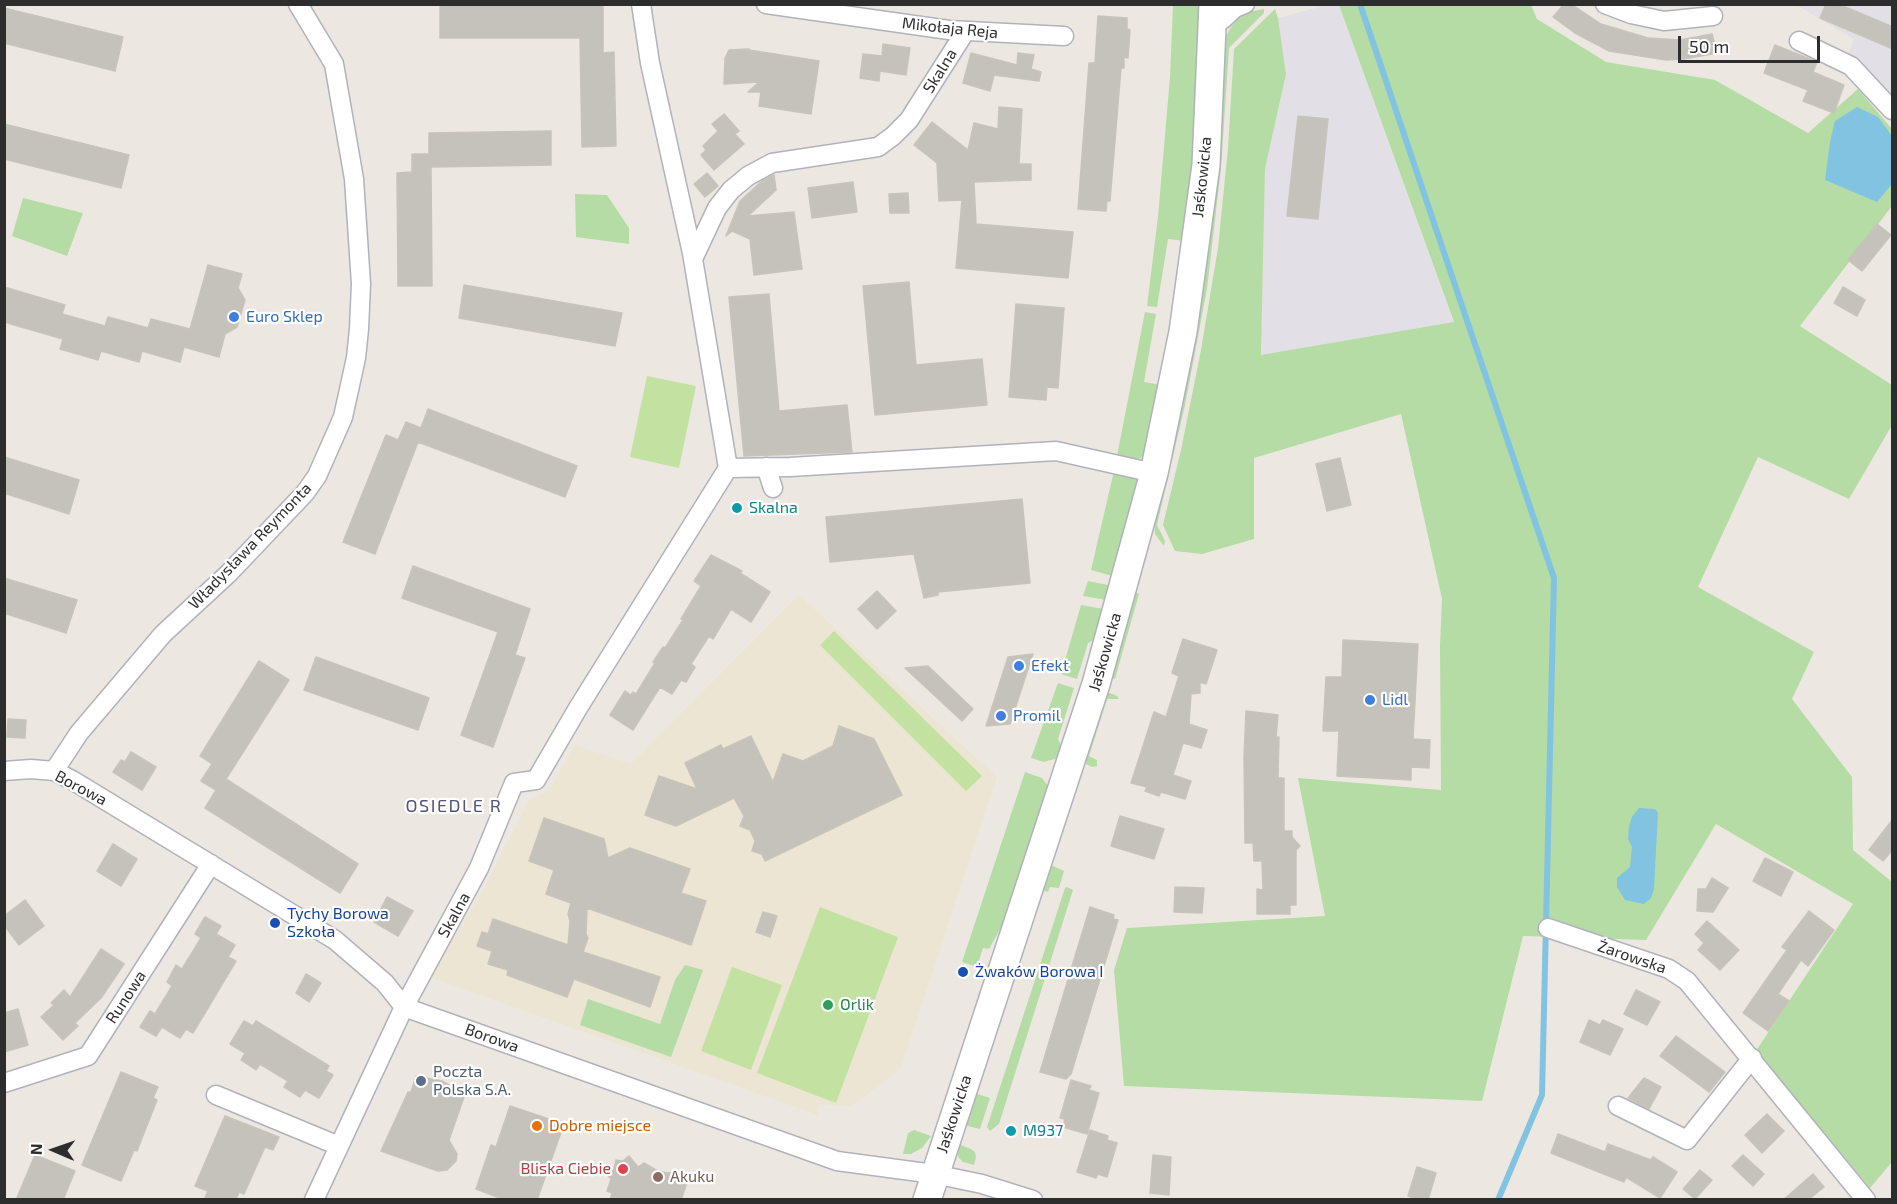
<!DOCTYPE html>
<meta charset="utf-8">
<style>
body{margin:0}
#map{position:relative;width:1897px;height:1204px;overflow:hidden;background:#ece8e1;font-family:"Exo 2",sans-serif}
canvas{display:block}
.frame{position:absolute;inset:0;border:6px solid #2d2d2d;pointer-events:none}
.north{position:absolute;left:24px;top:1120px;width:60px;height:60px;-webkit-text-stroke:4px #fff;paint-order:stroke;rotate:272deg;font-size:16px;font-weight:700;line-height:24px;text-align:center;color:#2d2d2d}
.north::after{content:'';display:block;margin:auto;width:21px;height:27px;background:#2d2d2d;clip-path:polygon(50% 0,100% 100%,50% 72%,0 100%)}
.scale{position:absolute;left:1678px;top:36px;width:142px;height:27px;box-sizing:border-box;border:3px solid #2d2d2d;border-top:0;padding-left:8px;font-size:18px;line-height:21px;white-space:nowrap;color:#2d2d2d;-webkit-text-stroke:4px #fff;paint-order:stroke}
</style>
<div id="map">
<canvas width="1897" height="1204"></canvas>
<div class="frame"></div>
<div class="north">N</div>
<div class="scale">50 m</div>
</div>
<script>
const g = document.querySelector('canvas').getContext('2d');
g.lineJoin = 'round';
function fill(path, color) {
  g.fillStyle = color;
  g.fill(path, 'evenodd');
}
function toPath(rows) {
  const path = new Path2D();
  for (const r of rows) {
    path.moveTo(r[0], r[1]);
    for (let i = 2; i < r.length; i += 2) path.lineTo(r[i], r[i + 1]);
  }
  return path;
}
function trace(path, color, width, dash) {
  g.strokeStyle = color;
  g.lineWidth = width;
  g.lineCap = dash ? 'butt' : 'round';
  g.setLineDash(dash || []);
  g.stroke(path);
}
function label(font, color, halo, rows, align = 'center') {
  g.font = font + ' "Exo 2",sans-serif';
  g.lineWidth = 4.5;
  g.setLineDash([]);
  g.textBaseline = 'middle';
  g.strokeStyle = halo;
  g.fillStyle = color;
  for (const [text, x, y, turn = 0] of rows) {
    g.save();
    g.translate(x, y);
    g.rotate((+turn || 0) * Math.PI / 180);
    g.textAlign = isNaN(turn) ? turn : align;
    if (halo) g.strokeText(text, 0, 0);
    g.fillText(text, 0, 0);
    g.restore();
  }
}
const industrial = toPath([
 [1327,5,1339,5,1454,323,1261,356,1265,169,1286,74,1278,18],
 [1796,5,1892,5,1892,100,1848,53,1854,39]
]);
const education = toPath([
 [799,595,997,777,900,1070,851,1106,820,1105,818,1115,432,978,431,974,483,891,529,800,549,791,574,745,631,764]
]);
const green = toPath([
 [1173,5,1201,5,1203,30,1186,241,1168,239,1157,307,1147,306,1158,217,1170,77],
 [1339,5,1531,5,1537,19,1606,62,1715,80,1808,133,1858,89,1892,129,1892,206,1800,326,1892,385,1892,425,1849,499,1758,457,1698,587,1814,652,1792,699,1852,777,1853,850,1892,882,1892,1162,1870,1188,1756,1051,1853,904,1716,824,1646,940,1523,936,1482,1101,1124,1086,1114,970,1127,928,1325,916,1298,778,1441,790,1440,645,1442,599,1401,414,1254,458,1254,539,1202,554,1175,551,1163,525,1181,450,1201,350,1218,248,1228,148,1234,49,1275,9,1278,18,1286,74,1265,169,1261,355,1454,322],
 [1264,9,1264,13,1229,48,1221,168,1207,289,1185,405,1157,525,1165,541,1164,546,1155,534,1154,520,1225,38,1231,27,1238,19,1248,12],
 [575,194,607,195,629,228,629,244,576,237],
 [23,198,83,213,67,256,12,236],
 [1145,312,1156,314,1144,382,1162,385,1145,456,1136,460,1117,456],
 [1114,471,1131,475,1136,479,1139,485,1116,577,1091,570],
 [1088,581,1113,586,1106,600,1083,596],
 [1134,592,1139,594,1115,679,1111,677],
 [1081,605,1103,609,1099,637,1088,643,1077,679,1061,674],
 [1058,683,1074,688,1058,739,1063,749,1058,758,1044,762,1031,758],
 [1110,693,1117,696,1119,699,1107,699,1089,756,1097,760,1097,766,1092,767,1084,763,1083,758,1103,696],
 [1025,772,1042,778,1048,786,1049,793,1011,910,989,949,983,948,977,967,962,962],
 [1053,866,1064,871,1059,888,1050,887,1048,892,1041,890,1048,867],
 [1067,887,1073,890,999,1124,990,1131,987,1127,1065,888],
 [685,965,703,970,671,1057,580,1025,588,999,660,1024,675,980],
 [974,1093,990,1098,980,1129,964,1125],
 [914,1130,931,1136,922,1148,911,1154,903,1154,908,1133],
 [958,1144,971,1149,975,1152,976,1157,974,1165,963,1162,959,1158,957,1153]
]);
const pitch = toPath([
 [647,376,696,386,679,468,630,457],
 [834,631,982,776,966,791,820,645],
 [820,907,898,937,836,1103,757,1073],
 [732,967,782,985,751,1070,701,1051]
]);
const water = toPath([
 [1857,107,1878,117,1892,136,1892,184,1877,202,1825,180,1830,142,1835,121],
 [1639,808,1655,809,1658,813,1654,889,1651,898,1644,904,1625,900,1617,887,1617,878,1630,867,1632,847,1628,839,1629,826,1632,817]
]);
const stream = toPath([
 [1360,4,1554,578,1542,1095,1498,1200]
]);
const building = toPath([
 [440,4,603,4,603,53,614,52,616,146,582,147,580,38,440,38,440,4],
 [1564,4,1571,4,1601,24,1648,38,1680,40,1712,34,1717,53,1684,59,1666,60,1609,51,1575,33,1553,17,1564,4],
 [1826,4,1838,4,1893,27,1893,49,1820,18,1826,4],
 [4,8,123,37,115,71,4,43,4,8],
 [1098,16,1127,18,1127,29,1130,30,1128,58,1124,57,1124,68,1121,68,1110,201,1107,201,1106,211,1078,209,1089,63,1095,63,1098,16],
 [883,44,910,48,906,75,880,71,879,81,860,78,863,54,882,56,883,44],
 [1775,45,1817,62,1813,72,1844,85,1834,113,1803,101,1808,90,1764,73,1775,45],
 [749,49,749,50,819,61,811,114,759,106,761,92,748,92,759,82,724,84,725,58,729,50,749,49],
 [971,53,1017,65,1018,53,1034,55,1031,69,1041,72,1039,81,994,75,990,91,963,83,971,53],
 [999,107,1022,109,1019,164,1031,164,1031,180,974,182,976,224,1073,232,1068,278,956,268,962,200,939,201,937,163,914,145,932,122,968,150,974,123,998,129,999,107],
 [724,114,739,131,735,134,744,144,714,170,701,155,706,150,703,146,718,131,712,124,724,114],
 [1298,116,1328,119,1318,219,1287,216,1298,116],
 [4,124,129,155,121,188,4,159,4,124],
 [551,131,551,165,431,167,432,286,398,286,397,173,412,172,412,154,429,154,429,133,551,131],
 [707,173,718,186,705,197,694,184,707,173],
 [774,175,776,190,748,216,794,212,802,269,754,275,750,239,732,231,726,236,740,201,762,181,774,175],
 [853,182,857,212,812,218,808,188,853,182],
 [908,193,909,213,890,213,889,194,908,193],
 [1877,224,1891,235,1862,271,1848,260,1877,224],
 [208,265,242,274,238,288,245,300,237,327,225,334,219,357,184,347,180,362,142,351,139,362,101,351,98,360,60,349,63,339,4,322,4,287,65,305,62,314,105,326,108,317,148,328,151,319,190,329,208,265],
 [909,282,916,365,982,359,987,405,875,415,863,286,909,282],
 [464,285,622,313,615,346,459,318,464,285],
 [1843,287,1865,300,1857,316,1834,303,1843,287],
 [769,294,779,411,847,405,852,452,744,456,729,297,769,294],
 [1016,304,1064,308,1058,388,1047,387,1046,400,1009,397,1016,304],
 [428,409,577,466,565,497,418,442,375,554,343,542,386,435,398,440,406,422,421,428,428,409],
 [4,457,79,480,69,514,4,493,4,457],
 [1340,458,1351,505,1327,511,1316,464,1340,458],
 [1022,499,1030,583,938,592,938,595,924,598,914,554,830,562,826,517,1022,499],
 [711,555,742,571,740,573,770,592,751,622,731,609,713,639,709,636,691,664,695,667,686,682,681,680,672,694,660,687,633,730,610,715,625,691,631,695,633,692,636,694,655,663,653,662,663,647,665,648,683,620,681,619,701,586,694,581,711,555],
 [413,566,530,609,515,655,525,658,493,747,461,735,498,632,402,598,413,566],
 [4,578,77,600,66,633,4,613,4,578],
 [877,591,896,611,877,629,858,609,877,591],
 [1183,639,1217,650,1206,684,1200,682,1200,693,1191,694,1189,724,1207,730,1201,748,1183,743,1173,775,1191,781,1185,799,1161,792,1159,796,1145,791,1147,787,1131,783,1154,712,1166,717,1179,676,1172,673,1183,639],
 [1343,640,1418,644,1413,739,1430,740,1429,768,1411,767,1411,780,1337,776,1339,731,1323,731,1326,677,1342,677,1343,640],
 [1033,654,1010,724,986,726,1008,657,1033,654],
 [316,657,429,698,418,730,304,690,316,657],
 [259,661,289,680,226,779,358,864,340,893,205,808,216,790,201,781,212,764,200,756,259,661],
 [928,666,973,709,962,721,905,668,928,666],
 [1246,711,1278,715,1276,737,1279,737,1278,778,1284,778,1284,831,1292,831,1292,837,1300,846,1296,850,1296,905,1290,905,1290,914,1257,914,1257,889,1263,890,1262,861,1254,861,1253,843,1245,843,1244,757,1246,711],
 [8,719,26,720,25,738,7,737,8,719],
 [839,726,874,739,902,795,765,861,762,854,752,851,755,841,750,830,740,826,744,816,734,798,676,826,645,815,659,776,697,789,685,763,721,745,723,749,751,736,773,782,783,754,803,761,833,746,839,726],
 [131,752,156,767,142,790,113,772,121,760,125,762,131,752],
 [1120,816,1164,829,1154,859,1111,846,1120,816],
 [544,818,604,839,608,858,630,848,690,869,681,893,706,901,691,945,587,908,586,934,588,938,583,952,660,977,650,1007,574,979,567,997,507,975,508,970,488,964,492,951,477,946,482,932,488,934,493,919,568,945,570,921,568,914,571,903,546,894,554,870,529,861,544,818],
 [1893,819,1893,849,1883,861,1869,850,1893,819],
 [113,844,137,859,121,886,97,871,113,844],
 [1765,858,1793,872,1781,896,1753,881,1765,858],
 [1712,878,1728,888,1713,912,1697,911,1698,889,1706,889,1712,878],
 [1175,887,1204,888,1202,913,1174,912,1175,887],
 [387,897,413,911,398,936,374,922,387,897],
 [25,900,44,926,19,945,4,925,4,916,25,900],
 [1090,907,1114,915,1113,919,1118,920,1071,1074,1066,1079,1040,1072,1090,907],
 [1809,911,1834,930,1808,966,1801,960,1778,994,1789,1001,1768,1031,1743,1013,1787,950,1782,947,1809,911],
 [763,912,777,916,770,937,756,932,763,912],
 [205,917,221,926,216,934,235,945,228,957,236,961,193,1033,186,1029,180,1038,162,1027,156,1036,140,1027,150,1011,155,1014,172,986,167,982,176,965,182,969,201,938,195,934,205,917],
 [1707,921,1739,950,1720,970,1698,950,1704,943,1695,934,1707,921],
 [101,949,124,964,101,998,75,1023,78,1026,63,1040,41,1017,54,1005,51,1003,64,990,70,997,101,949],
 [306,974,321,983,309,1002,296,993,306,974],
 [1636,990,1660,1002,1647,1025,1624,1014,1636,990],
 [18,1009,28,1045,4,1052,4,1013,18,1009],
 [1589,1020,1600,1025,1603,1020,1623,1029,1610,1055,1580,1042,1589,1020],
 [244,1021,253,1026,256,1021,329,1066,326,1071,333,1075,319,1098,305,1090,300,1097,284,1087,288,1081,260,1064,256,1070,241,1060,245,1053,230,1044,244,1021],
 [1676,1036,1725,1072,1709,1092,1660,1056,1676,1036],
 [121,1072,158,1087,153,1098,157,1100,137,1151,134,1150,121,1181,82,1165,121,1072],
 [416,1076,442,1081,465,1094,449,1140,457,1154,456,1161,447,1170,438,1171,381,1151,408,1092,411,1092,416,1076],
 [1644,1078,1661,1087,1649,1109,1628,1098,1644,1078],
 [1071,1080,1091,1086,1089,1090,1099,1093,1087,1134,1063,1127,1065,1119,1060,1118,1071,1080],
 [510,1106,564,1124,537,1200,505,1200,476,1189,491,1145,496,1147,510,1106],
 [1767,1114,1784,1131,1762,1153,1745,1135,1767,1114],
 [225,1116,279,1137,273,1150,265,1147,244,1194,239,1192,236,1200,204,1200,208,1191,195,1186,225,1116],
 [1090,1130,1108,1136,1107,1140,1117,1143,1107,1177,1098,1174,1096,1178,1077,1172,1090,1130],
 [1558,1134,1605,1152,1608,1144,1651,1160,1653,1157,1677,1172,1660,1198,1626,1177,1624,1182,1551,1153,1558,1134],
 [35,1155,75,1171,63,1200,16,1200,35,1155],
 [1153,1155,1171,1157,1169,1195,1150,1193,1153,1155],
 [1743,1155,1764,1174,1753,1186,1732,1166,1743,1155],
 [629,1156,638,1167,644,1163,656,1170,667,1173,679,1172,680,1180,688,1180,681,1200,610,1200,612,1193,607,1191,611,1179,607,1175,614,1169,616,1160,623,1161,629,1156],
 [1417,1167,1436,1173,1428,1200,1419,1200,1408,1196,1417,1167],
 [1700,1170,1712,1180,1695,1199,1683,1189,1700,1170],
 [1813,1174,1824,1187,1808,1200,1783,1200,1813,1174]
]);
const street = toPath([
 [766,4,949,30,1064,36],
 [1605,4,1631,14,1664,21,1713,16],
 [1222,20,1235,8,1245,4],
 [1799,41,1851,66,1892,110],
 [693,259,717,208,731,190,748,176,772,163,878,147,893,136,909,120,965,32],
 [766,467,773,488],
 [728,468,790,467,1056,451,1154,473],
 [4,771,31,769,54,771,72,780,335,940,385,983,404,1007,837,1161,934,1174,982,1184,1033,1200],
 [54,771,79,733,163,634,228,574,305,493,317,476,343,417,356,358,359,329,361,284,354,179,334,64,298,4],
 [1548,928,1669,969,1687,981,1866,1200],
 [4,1083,88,1056,211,864],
 [216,1095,339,1146],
 [1618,1106,1687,1140,1752,1058],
 [314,1200,404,1007,479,868,514,783,536,780,578,708,728,468,692,253,650,63,641,4]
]);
const secondary = toPath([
 [927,1200,1096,684,1154,473,1183,332,1206,165,1213,4]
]);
const markers = [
 [234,317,6,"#3f7fe0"],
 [737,508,6,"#0f9aa8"],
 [1019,666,6,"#3f7fe0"],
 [1370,700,6,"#3f7fe0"],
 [1001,716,6,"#3f7fe0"],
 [275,923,6,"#1a4fb4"],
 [963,972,6,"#1a4fb4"],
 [828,1005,6,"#2e9e5b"],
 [421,1081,6,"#5c6f8a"],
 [537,1126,6,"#e8710a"],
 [1011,1131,6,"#0f9aa8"],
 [623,1169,6,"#e0444e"],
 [658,1177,6,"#8d6e63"]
];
const streetNames = [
 ["Mikołaja Reja",950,28,6],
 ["Skalna",940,71,-58],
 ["Jaśkowicka",1202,177,-84],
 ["Władysława Reymonta",250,546,-46],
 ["Jaśkowicka",1105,652,-74],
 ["Borowa",81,788,28],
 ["Skalna",454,915,-61],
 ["Żarowska",1632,957,19],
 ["Runowa",126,997,-57],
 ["Borowa",492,1038,20],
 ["Jaśkowicka",954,1114,-72]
];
const shopNames = [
 ["Euro Sklep",246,317],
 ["Efekt",1031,666],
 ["Lidl",1382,700],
 ["Promil",1013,716]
];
const cultureNames = [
 ["Skalna",749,508],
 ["M937",1023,1131]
];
const transitNames = [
 ["Tychy Borowa",287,914],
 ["Szkoła",287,932],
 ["Żwaków Borowa I",975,972]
];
const leisureNames = [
 ["Orlik",840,1005]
];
const serviceNames = [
 ["Poczta",433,1072],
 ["Polska S.A.",433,1090]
];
const foodNames = [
 ["Dobre miejsce",549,1126]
];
const healthNames = [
 ["Bliska Ciebie",611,1169]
];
const educationNames = [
 ["Akuku",670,1177]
];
const neighbourhoodNames = [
 ["OSIEDLE R",454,806]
];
fill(industrial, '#e2e0e6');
fill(education, '#ece5d3');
fill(green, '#b5dca4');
fill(pitch, '#c3e2a1');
fill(water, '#81c3e1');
trace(stream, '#81c3e1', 6);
fill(building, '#c5c2bc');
trace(building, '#c8c4ba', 1.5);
trace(street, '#b1b2bb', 21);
trace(secondary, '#b1b2bb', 30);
trace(street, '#fff', 18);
trace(secondary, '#fff', 27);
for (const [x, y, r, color] of markers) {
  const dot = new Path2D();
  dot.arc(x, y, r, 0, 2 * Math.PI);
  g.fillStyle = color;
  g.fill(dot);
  trace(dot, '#fff', 2);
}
label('16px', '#2d2d2d', '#fff', streetNames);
label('16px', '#366cbe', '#fff', shopNames, 'left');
label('16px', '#0d838f', '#fff', cultureNames, 'left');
label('16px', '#164399', '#fff', transitNames, 'left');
label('16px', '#27864d', '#fff', leisureNames, 'left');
label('16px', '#4e5e75', '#fff', serviceNames, 'left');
label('16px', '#c56008', '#fff', foodNames, 'left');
label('16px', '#be3a42', '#fff', healthNames, 'right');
label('16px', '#785e54', '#fff', educationNames, 'left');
g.letterSpacing = '1.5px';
label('18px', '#525779', '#fff', neighbourhoodNames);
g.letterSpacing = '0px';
</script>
